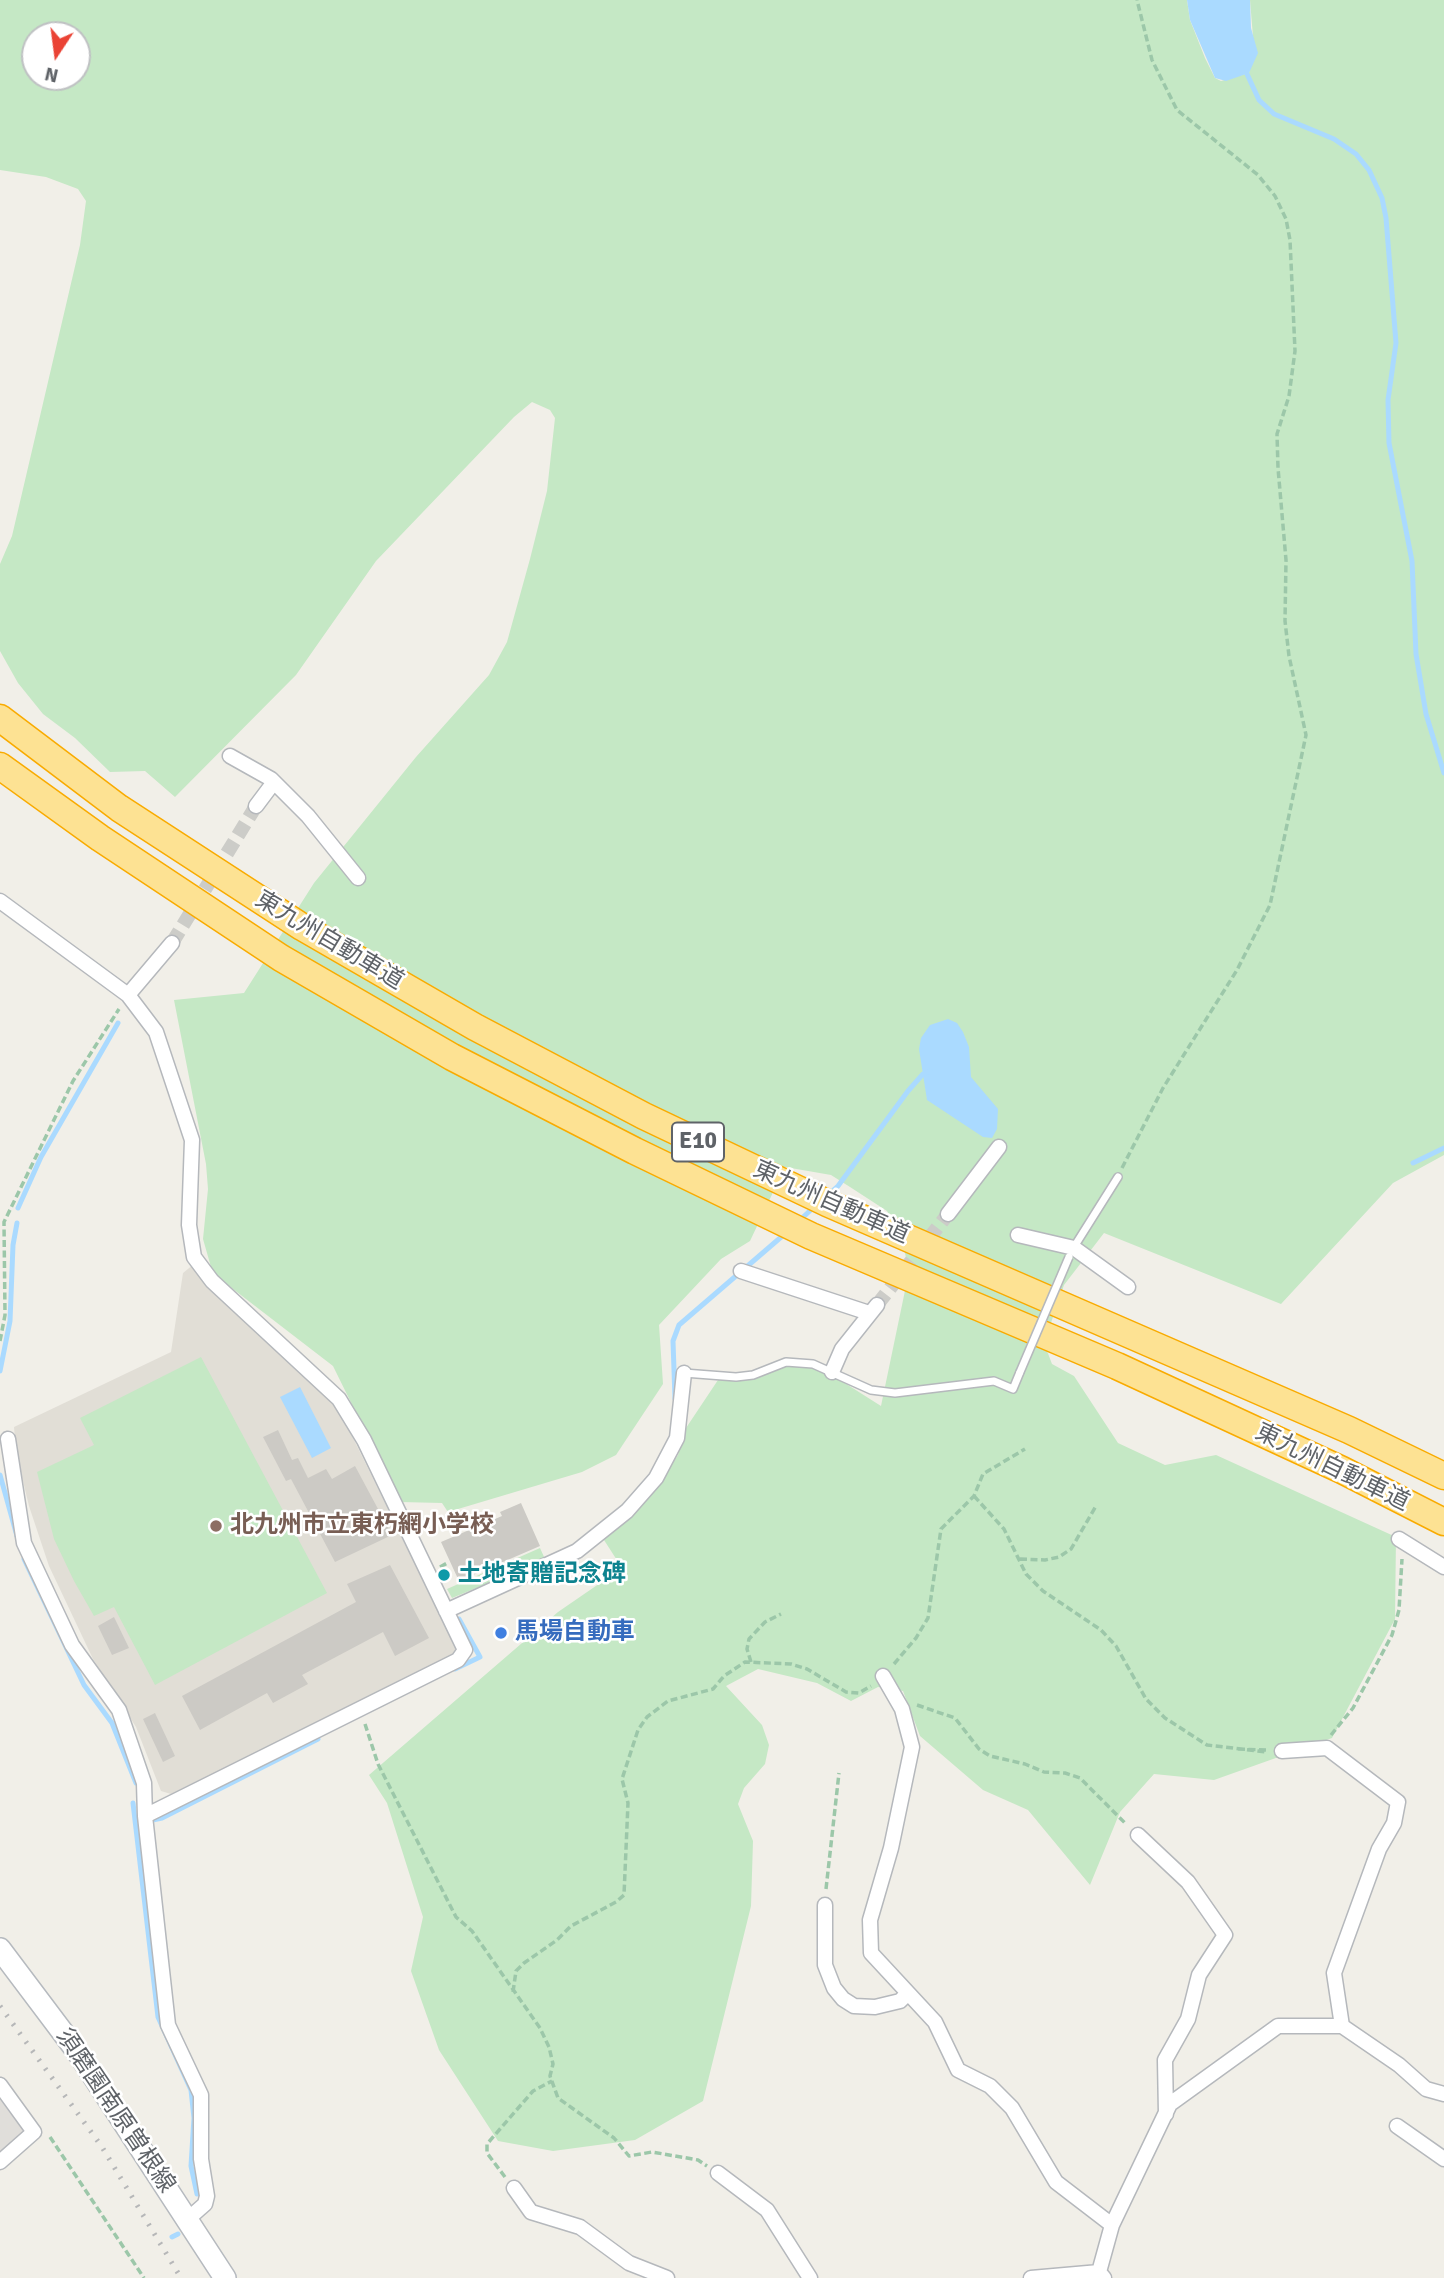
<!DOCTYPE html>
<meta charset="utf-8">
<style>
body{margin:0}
#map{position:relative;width:1444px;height:2278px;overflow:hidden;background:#f1efe8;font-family:Signika,sans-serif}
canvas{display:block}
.north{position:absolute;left:21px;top:21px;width:70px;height:70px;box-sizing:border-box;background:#fff;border:2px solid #bfc1c3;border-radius:50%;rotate:193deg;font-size:19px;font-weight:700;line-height:28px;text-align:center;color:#5f6368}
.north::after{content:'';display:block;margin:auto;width:24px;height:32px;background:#ea4335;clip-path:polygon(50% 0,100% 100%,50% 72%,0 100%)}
</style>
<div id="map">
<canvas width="1444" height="2278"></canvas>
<div class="north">N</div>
</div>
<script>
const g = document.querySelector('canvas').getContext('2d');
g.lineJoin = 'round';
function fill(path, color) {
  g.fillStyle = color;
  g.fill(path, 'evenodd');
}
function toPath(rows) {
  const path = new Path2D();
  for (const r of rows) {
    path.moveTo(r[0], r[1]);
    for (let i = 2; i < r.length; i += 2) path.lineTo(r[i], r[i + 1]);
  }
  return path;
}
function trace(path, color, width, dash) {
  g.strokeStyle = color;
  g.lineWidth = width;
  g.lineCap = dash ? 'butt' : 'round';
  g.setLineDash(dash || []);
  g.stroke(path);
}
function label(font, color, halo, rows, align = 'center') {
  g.font = font + ' Signika,"Noto Sans JP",sans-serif';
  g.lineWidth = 5;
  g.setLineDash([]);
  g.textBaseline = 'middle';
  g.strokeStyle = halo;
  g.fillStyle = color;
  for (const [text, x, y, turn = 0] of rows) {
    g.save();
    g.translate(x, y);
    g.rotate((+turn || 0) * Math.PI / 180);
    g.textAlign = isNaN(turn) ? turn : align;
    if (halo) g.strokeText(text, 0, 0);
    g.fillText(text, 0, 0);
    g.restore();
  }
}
const industrial = toPath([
 [0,2089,34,2132,0,2162]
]);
const education = toPath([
 [194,1264,203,1282,222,1301,322,1375,456,1647,454,1655,171,1794,161,1791,136,1727,93,1659,49,1566,29,1506,16,1452,14,1427,171,1352,183,1273]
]);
const green = toPath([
 [0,0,1187,0,1190,20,1205,58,1215,78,1221,81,1249,73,1253,37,1250,0,1444,0,1444,1155,1393,1183,1281,1304,1104,1233,1064,1285,1044,1343,1052,1364,1074,1376,1118,1443,1165,1465,1216,1455,1396,1537,1395,1619,1332,1738,1214,1780,1154,1774,1120,1812,1090,1885,1028,1810,983,1790,920,1736,903,1691,878,1687,851,1701,817,1683,758,1669,726,1686,762,1725,769,1745,765,1764,744,1788,738,1804,753,1841,751,1906,703,2101,635,2140,553,2151,498,2141,439,2050,411,1971,423,1917,387,1803,369,1775,558,1612,622,1568,604,1540,662,1479,678,1455,686,1428,718,1380,737,1380,785,1365,821,1368,881,1406,907,1281,907,1262,901,1236,887,1211,850,1187,831,1175,785,1167,750,1241,721,1259,659,1325,663,1384,616,1455,582,1472,448,1512,442,1503,400,1502,333,1366,220,1279,211,1267,203,1239,208,1189,206,1164,174,1000,244,993,314,883,416,757,489,675,507,642,530,559,547,491,555,418,550,410,532,402,514,417,376,561,296,675,175,797,145,771,110,772,75,738,43,714,18,683,0,651,0,564,12,536,80,245,86,201,78,189,46,177,0,170],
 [35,35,77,35,77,77,35,77],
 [201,1357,327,1593,155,1685,114,1607,94,1616,74,1581,54,1539,37,1472,94,1445,80,1418],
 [540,1548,545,1559,537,1563,452,1598,447,1589]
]);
const water = toPath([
 [1187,0,1250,0,1251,28,1258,53,1249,73,1226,81,1215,78,1190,20],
 [948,1019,957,1023,963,1032,969,1047,971,1077,998,1109,997,1129,992,1138,983,1137,927,1100,919,1049,921,1038,930,1025],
 [300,1387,331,1448,312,1458,280,1397]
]);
const stream = toPath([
 [1247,74,1259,100,1274,114,1334,139,1356,154,1369,170,1382,198,1386,218,1396,343,1388,400,1389,443,1412,561,1416,654,1426,714,1444,773],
 [1413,1163,1444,1148],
 [828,1195,838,1186,908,1091,923,1074,930,1071],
 [18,1208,41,1157,118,1023],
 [799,1221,815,1206],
 [0,1371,10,1321,13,1245,17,1223],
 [675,1399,673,1341,679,1325,787,1232],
 [0,1475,17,1536],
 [24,1559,84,1685,112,1723,136,1783],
 [455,1669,480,1657,459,1619],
 [133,1803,158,2017,191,2090,194,2118,191,2166,197,2194],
 [148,1821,162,1818,318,1739],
 [172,2237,178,2234]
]);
const building = toPath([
 [278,1430,292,1460,298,1458,308,1478,326,1469,332,1479,355,1466,392,1535,335,1562,291,1479,286,1481,263,1437],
 [521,1503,540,1546,459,1581,441,1542,502,1516,500,1512],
 [390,1565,429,1638,395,1656,383,1632,302,1675,308,1684,273,1703,267,1693,200,1730,182,1696,356,1602,347,1584],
 [114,1617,129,1648,112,1655,98,1626],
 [155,1713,175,1756,163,1762,143,1719]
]);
const minorTunnel = toPath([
 [172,943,256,806],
 [877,1305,948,1214]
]);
const path = toPath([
 [1122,1168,1163,1088,1237,970,1270,905,1306,735,1289,656,1285,621,1286,560,1278,468,1277,434,1289,396,1295,351,1290,240,1286,219,1275,196,1258,175,1177,110,1152,60,1137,0],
 [0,1341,5,1315,4,1222,73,1081,119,1009],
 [974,1496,1004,1529,1026,1574,1043,1591,1101,1630,1116,1646,1146,1699,1165,1718,1207,1745,1266,1752],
 [1020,1559,1045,1560,1059,1557,1071,1549,1096,1506],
 [440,1567,449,1562],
 [751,1662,747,1649,749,1639,765,1622,781,1614],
 [894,1664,916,1638,928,1618,941,1529,974,1496,983,1474,1025,1449],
 [917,1705,955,1718,979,1749,990,1756,1025,1764,1044,1772,1065,1773,1080,1778,1126,1824],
 [365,1724,378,1764,456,1917,472,1931,540,2028,549,2047,553,2064,550,2076,558,2098,614,2138,629,2156,652,2152,698,2160,707,2166],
 [1331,1735,1353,1708,1392,1635,1399,1610,1402,1559],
 [1238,1749,1266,1750],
 [826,1889,839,1773],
 [513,1992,516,1971,524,1963,557,1940,571,1926,616,1902,624,1895,628,1803,622,1779,638,1730,647,1717,668,1701,713,1689,724,1676,745,1662,791,1664,807,1669,846,1692,859,1693,871,1686],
 [50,2137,144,2278],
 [505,2177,487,2153,487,2144,533,2091,552,2081]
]);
const service = toPath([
 [1074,1247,1118,1177],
 [684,1373,736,1377,753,1375,786,1362,813,1364,871,1390,895,1393,994,1381,1013,1389,1020,1372]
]);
const minor = toPath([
 [230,756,271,779,308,816,358,878],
 [256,806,274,782],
 [0,901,128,995,156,1032,192,1140,189,1225,194,1257,212,1281,339,1399,364,1440,465,1650,458,1660,145,1816],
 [128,995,172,943],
 [948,1214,999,1147],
 [1018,1235,1074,1248,1128,1287],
 [741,1271,869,1313],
 [832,1372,842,1349,877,1305],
 [8,1439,24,1543,72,1645,119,1710,144,1783,145,1816,168,2025,201,2095,201,2159,207,2196,205,2204,188,2219],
 [1399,1539,1444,1567],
 [446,1611,577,1551,627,1511,656,1478,677,1438,684,1373],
 [883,1676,902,1709,912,1747,891,1848,870,1920,871,1953,935,2022,958,2070,990,2086,1012,2108,1056,2182,1112,2225],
 [1282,1751,1327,1748,1398,1802,1394,1823,1379,1849,1334,1973,1342,2026],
 [1138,1835,1188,1882,1225,1935,1199,1975,1188,2019,1165,2060,1166,2114],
 [825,1905,825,1965,834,1988,843,1999,854,2006,875,2007,900,2001,907,1994],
 [0,2085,34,2132,0,2162],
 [1397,2126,1444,2159],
 [718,2173,767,2210,810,2278],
 [514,2188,531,2212,580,2227,629,2263,667,2278],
 [1099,2272,1112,2225,1170,2104,1278,2026,1342,2026,1399,2065,1426,2089,1444,2094],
 [1031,2278,1099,2272,1104,2278]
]);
const secondary = toPath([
 [0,1949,79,2054,225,2278]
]);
const motorway = toPath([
 [0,718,119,808,302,927,475,1027,644,1116,827,1203,1349,1430,1444,1476],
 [0,766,100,838,281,958,452,1057,635,1151,811,1236,1117,1366,1342,1470,1444,1522]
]);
const rail = toPath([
 [0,2006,102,2147,181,2278]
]);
const serviceBridge = toPath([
 [1020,1372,1069,1257]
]);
const markers = [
 [216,1526,7,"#8d6e63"],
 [444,1575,7,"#0f9aa8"],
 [501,1633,7,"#3f7fe0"]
];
const shields = [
 [698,1142,52]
];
const shieldNames = [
 ["E10",698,1142]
];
const streetNames = [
 ["東九州自動車道",329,941,31],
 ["東九州自動車道",831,1203,24],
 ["東九州自動車道",1332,1468,26],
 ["須磨園南原曽根線",115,2111,56]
];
const educationNames = [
 ["北九州市立東朽網小学校",230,1526]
];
const cultureNames = [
 ["土地寄贈記念碑",458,1575]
];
const shopNames = [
 ["馬場自動車",515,1633]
];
fill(industrial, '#e0deda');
fill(education, '#e1ded6');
fill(green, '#c5e8c5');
fill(water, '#aadaff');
trace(stream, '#aadaff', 5);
fill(building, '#cccac5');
trace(minorTunnel, '#ccccc8', 14, [14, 7]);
trace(service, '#b5b8bc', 10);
trace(minor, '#b5b8bc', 17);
trace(secondary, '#b6babf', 24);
trace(motorway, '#f9ab00', 29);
trace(path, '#9cc7a9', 3.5, [7, 3.5]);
trace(service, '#fff', 7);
trace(minor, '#fff', 14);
trace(secondary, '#fff', 21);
trace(motorway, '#fde293', 26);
trace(rail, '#b6b7b8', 5, [2, 9]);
trace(serviceBridge, '#b5b8bc', 10, []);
trace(serviceBridge, '#fff', 7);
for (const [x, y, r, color] of markers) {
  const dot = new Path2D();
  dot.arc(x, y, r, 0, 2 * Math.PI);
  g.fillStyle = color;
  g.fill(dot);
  trace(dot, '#fff', 2.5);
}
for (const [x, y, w] of shields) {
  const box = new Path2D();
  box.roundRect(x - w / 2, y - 19.5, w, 39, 5);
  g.fillStyle = '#fff';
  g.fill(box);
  trace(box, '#5f6368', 2);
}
label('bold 23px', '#5f6368', null, shieldNames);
label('24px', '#5f6368', '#fff', streetNames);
label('bold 24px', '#785e54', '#fff', educationNames, 'left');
label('bold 24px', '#0d838f', '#fff', cultureNames, 'left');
label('bold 24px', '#366cbe', '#fff', shopNames, 'left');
</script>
